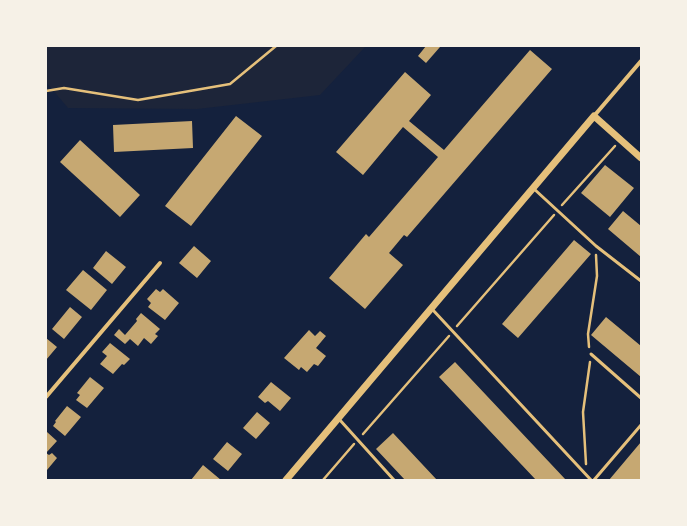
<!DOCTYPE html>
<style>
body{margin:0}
#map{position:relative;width:687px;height:526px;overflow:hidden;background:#14213d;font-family:"DM Sans",sans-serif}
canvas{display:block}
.frame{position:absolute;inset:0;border:47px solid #f6f1e7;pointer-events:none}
</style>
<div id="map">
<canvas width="687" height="526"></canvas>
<div class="frame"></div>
</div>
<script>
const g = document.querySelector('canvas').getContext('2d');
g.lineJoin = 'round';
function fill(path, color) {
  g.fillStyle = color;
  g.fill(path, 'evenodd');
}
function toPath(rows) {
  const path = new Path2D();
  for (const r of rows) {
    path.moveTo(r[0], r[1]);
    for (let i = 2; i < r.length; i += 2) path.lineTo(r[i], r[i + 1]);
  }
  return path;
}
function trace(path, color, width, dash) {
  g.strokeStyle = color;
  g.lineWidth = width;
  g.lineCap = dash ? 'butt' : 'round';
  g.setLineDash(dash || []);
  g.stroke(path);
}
const green = toPath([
 [46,46,366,46,320,95,197,109,68,108,46,82]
]);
const building = toPath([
 [426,46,438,46,440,47,426,63,418,56],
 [530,50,552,69,407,237,404,235,389,253,403,265,365,309,329,278,366,234,369,237,438,157,403,127,363,175,336,152,405,72,431,95,409,121,444,150],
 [236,116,262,136,191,226,165,206],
 [192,121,193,148,114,152,113,125],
 [80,140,140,195,120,217,60,162],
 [605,165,634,188,610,217,581,193],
 [623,211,641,226,641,257,608,229],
 [574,240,591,254,518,338,502,324],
 [194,246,211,261,197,278,179,263],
 [106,251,126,267,112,284,93,268],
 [83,270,107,290,91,310,66,290],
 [156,289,160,292,163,289,179,303,165,320,148,307,151,303,147,299],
 [70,307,82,317,64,339,52,329],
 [141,313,160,329,155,334,158,336,151,344,144,338,138,346,130,339,125,344,114,335,119,329,125,335,137,321,136,319],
 [606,317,641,346,641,377,591,335],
 [309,330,315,336,320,331,326,336,316,348,326,356,318,366,314,364,307,372,301,367,299,370,284,358],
 [46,338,57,347,46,360],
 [110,343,130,359,124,365,122,364,113,374,100,364,107,356,102,352],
 [455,362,566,480,536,480,439,377],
 [90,377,104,388,87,408,76,400,80,395,77,393],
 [271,382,291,398,280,411,268,401,265,403,258,397],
 [67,406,81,417,65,436,53,426,56,422,55,421],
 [257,412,270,423,256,439,243,428],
 [47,432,57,441,46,453,49,455,52,453,57,458,47,470,46,469,46,434],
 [393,433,437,480,405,480,376,449],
 [227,442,242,454,228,471,213,459],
 [641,442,641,480,609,480],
 [203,465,221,480,191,480]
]);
const path = toPath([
 [46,91,64,88,138,100,230,84,276,46],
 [562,205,615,146],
 [457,326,554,215],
 [589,347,588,334,597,276,596,255],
 [363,434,449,336],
 [586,464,583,412,590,362],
 [323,480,354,444]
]);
const service = toPath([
 [533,188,596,246,641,281],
 [432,309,591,480],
 [591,354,641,398],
 [339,419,394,480],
 [594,480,641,425]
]);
const minor = toPath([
 [594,116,641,61],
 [46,397,160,263]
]);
const tertiary = toPath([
 [286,480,594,116,641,158]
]);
fill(green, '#1d2539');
fill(building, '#c6a872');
trace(path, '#e5c07b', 2.5);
trace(service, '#e5c07b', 3);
trace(minor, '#e5c07b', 4);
trace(tertiary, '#e5c07b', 7);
</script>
